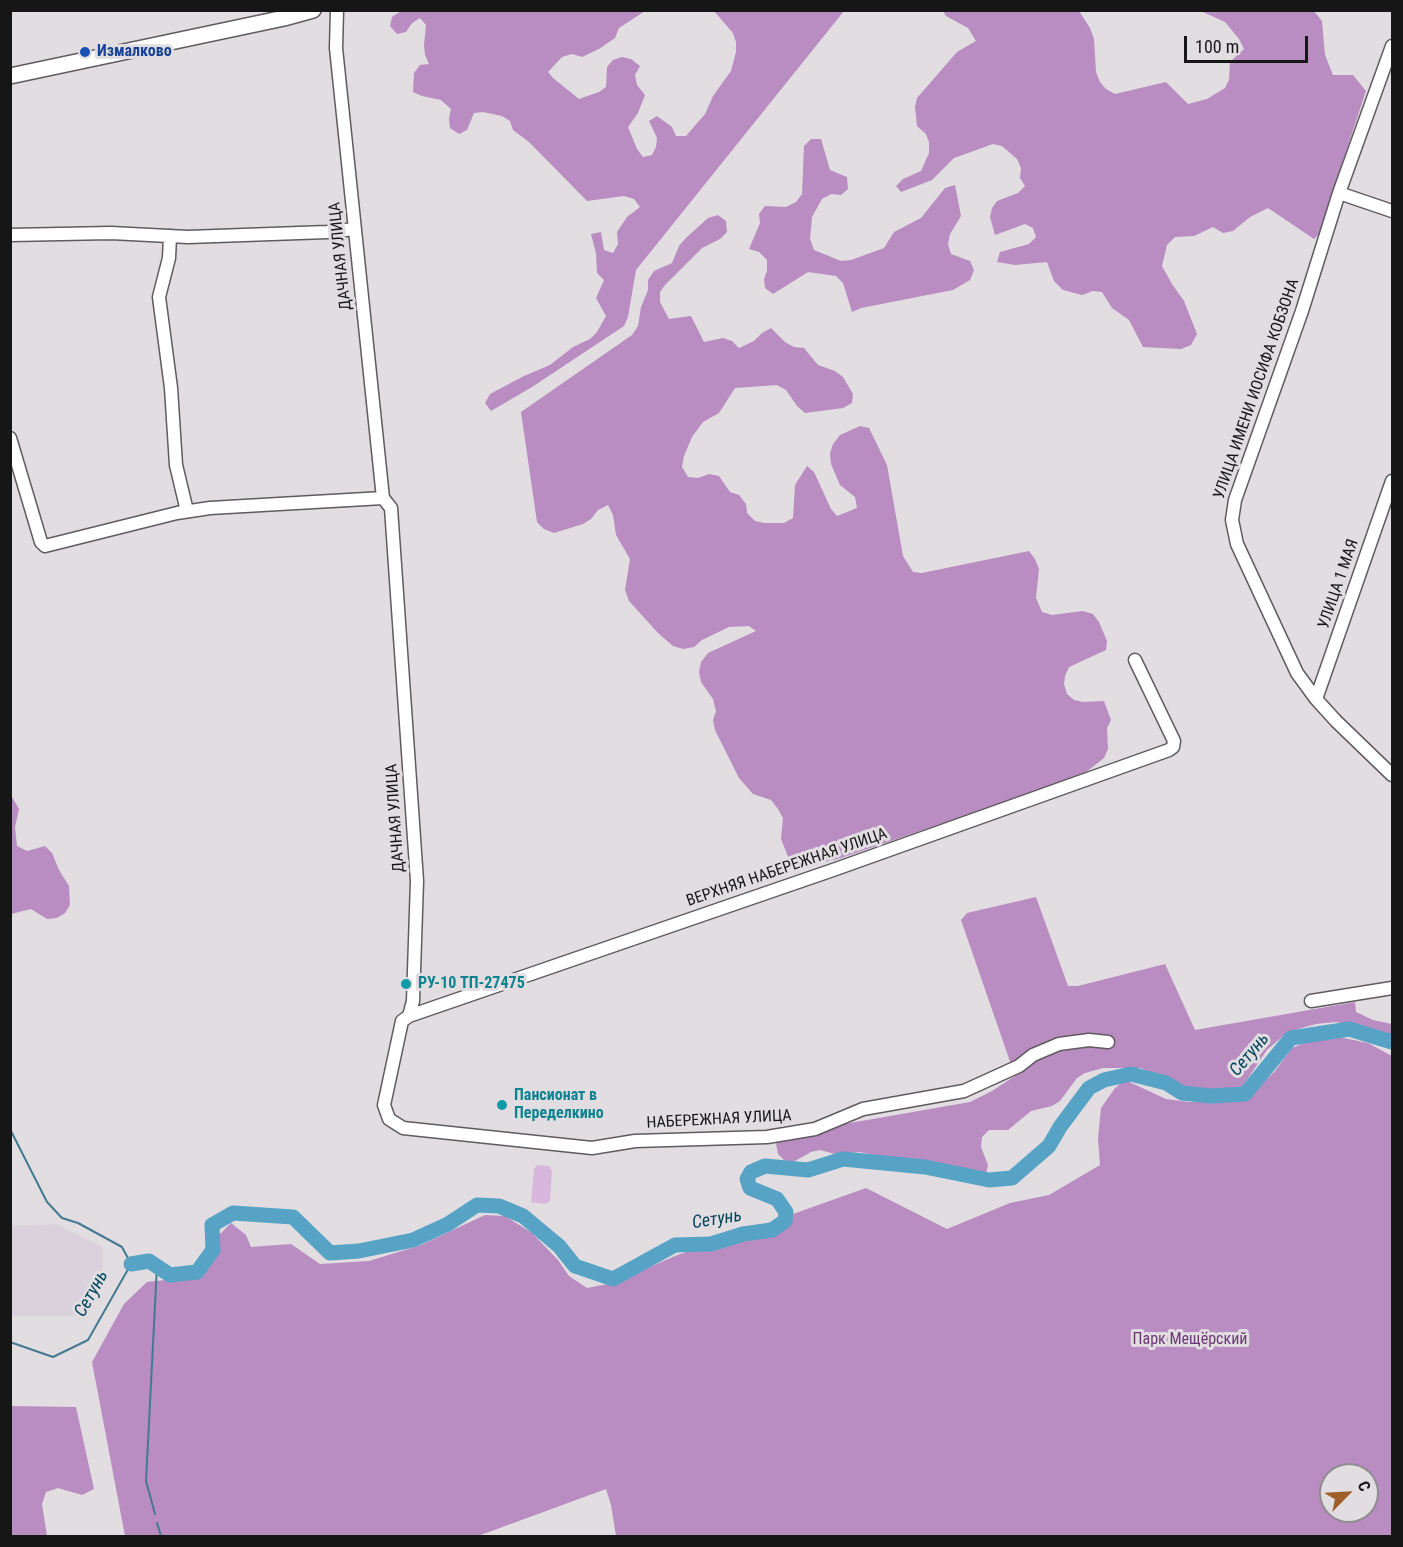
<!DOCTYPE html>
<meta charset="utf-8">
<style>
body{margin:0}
#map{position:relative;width:1403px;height:1547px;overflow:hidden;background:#e1dde1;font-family:"Roboto Condensed",sans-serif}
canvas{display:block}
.frame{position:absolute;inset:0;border:12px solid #171617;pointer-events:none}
.north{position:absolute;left:1319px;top:1463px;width:60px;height:60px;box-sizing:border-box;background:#e1dde1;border:2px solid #908d90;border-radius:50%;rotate:66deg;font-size:16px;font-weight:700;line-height:24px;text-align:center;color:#171617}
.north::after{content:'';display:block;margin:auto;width:21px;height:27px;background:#9f5f28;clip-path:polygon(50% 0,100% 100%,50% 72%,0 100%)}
.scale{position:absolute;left:1184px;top:36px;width:124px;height:27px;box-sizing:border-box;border:3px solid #171617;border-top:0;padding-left:8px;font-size:18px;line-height:21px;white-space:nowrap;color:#171617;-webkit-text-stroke:4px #e1dde1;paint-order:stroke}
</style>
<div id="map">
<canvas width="1403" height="1547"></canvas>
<div class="frame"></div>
<div class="north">С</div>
<div class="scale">100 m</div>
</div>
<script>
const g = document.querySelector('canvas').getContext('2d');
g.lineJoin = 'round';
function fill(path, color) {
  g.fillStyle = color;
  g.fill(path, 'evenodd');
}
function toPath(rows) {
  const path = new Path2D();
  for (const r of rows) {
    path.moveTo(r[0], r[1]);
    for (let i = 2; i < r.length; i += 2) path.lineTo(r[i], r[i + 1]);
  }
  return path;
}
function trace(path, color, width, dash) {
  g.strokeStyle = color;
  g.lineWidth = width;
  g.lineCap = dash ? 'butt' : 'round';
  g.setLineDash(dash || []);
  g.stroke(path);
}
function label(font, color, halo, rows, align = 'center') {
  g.font = font + ' "Roboto Condensed",sans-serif';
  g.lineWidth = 6;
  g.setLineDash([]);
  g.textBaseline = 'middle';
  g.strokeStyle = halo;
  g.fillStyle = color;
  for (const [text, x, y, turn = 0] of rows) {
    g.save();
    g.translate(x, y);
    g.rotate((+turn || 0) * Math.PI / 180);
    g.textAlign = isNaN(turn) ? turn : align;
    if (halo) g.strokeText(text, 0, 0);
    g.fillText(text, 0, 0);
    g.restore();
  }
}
const built = toPath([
 [57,1224,103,1247,103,1288,87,1316,11,1316,11,1226]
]);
const green = toPath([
 [537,1165,549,1166,552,1171,550,1201,546,1204,531,1202,534,1169]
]);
const forest = toPath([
 [401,11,645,11,619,28,615,38,599,49,582,57,572,54,562,57,548,72,553,78,579,99,599,92,606,87,607,67,613,60,622,57,631,59,640,66,635,75,637,85,645,95,638,113,628,127,637,149,643,157,652,155,656,147,657,138,649,121,657,116,672,127,676,136,686,136,705,114,713,96,731,71,736,52,736,42,733,33,714,11,844,11,636,270,628,317,624,326,532,387,491,411,485,403,490,394,524,376,550,365,573,347,590,339,597,332,606,316,596,298,604,280,597,273,596,253,591,234,601,232,604,250,613,253,618,244,617,232,627,217,640,207,634,199,624,196,587,201,529,142,513,130,510,121,502,116,483,112,474,113,467,130,459,134,450,128,449,119,451,109,441,100,422,96,413,92,414,73,420,65,429,64,425,55,424,45,426,25,420,18,412,23,406,32,397,34,390,26,392,17],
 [943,11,1079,11,1090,28,1094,39,1096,72,1100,82,1106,89,1115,94,1166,82,1188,104,1207,99,1225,88,1229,80,1230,62,1244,49,1239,39,1225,22,1201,11,1314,11,1322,21,1325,55,1333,75,1353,75,1366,91,1323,221,1321,232,1314,239,1268,208,1250,217,1233,231,1223,233,1213,227,1194,236,1175,237,1167,245,1162,266,1172,284,1184,301,1197,334,1191,345,1181,349,1143,347,1129,320,1112,308,1102,292,1093,291,1082,295,1063,290,1054,281,1047,262,1015,265,997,262,1000,252,1029,244,1036,237,1033,228,1025,224,995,235,990,217,992,208,997,201,1018,193,1025,186,1020,178,1021,168,1017,159,1002,146,993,144,954,158,932,180,901,192,896,186,903,179,921,171,929,153,929,142,926,134,917,126,915,107,917,98,957,52,976,41,968,28,946,16],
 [811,139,821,139,830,170,847,177,848,189,841,195,831,194,822,199,812,217,810,239,814,250,841,261,851,260,884,248,894,232,921,218,945,188,955,185,961,216,950,234,948,244,951,254,970,261,974,270,970,280,953,290,861,308,852,312,843,283,836,276,808,272,773,294,765,288,764,279,767,271,767,260,759,252,749,249,760,223,759,214,765,206,786,207,796,202,802,194,804,146],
 [718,215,726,221,727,232,720,239,702,248,665,285,660,292,660,302,669,319,691,316,704,342,723,338,732,341,739,348,754,341,762,333,771,328,785,342,794,347,804,348,818,365,835,371,843,377,853,394,852,403,843,408,805,413,797,406,786,390,777,385,735,388,719,413,703,422,692,437,684,456,682,467,688,477,698,478,709,474,719,476,730,492,739,495,746,504,747,513,755,521,764,523,784,523,793,518,795,485,807,466,814,472,831,509,837,516,857,508,855,497,840,485,831,464,830,453,833,444,840,435,860,426,869,428,887,465,903,556,913,572,922,573,1029,551,1035,559,1039,569,1036,598,1042,612,1052,615,1083,611,1093,614,1099,622,1107,641,1106,650,1069,667,1065,676,1064,684,1067,694,1074,700,1083,702,1104,701,1111,720,1107,728,1108,749,1104,758,1081,776,841,858,809,866,798,865,789,859,781,839,783,818,778,809,771,800,753,794,739,778,715,730,713,720,716,711,713,699,701,682,699,672,701,662,708,653,756,631,749,626,729,627,702,640,694,647,683,649,673,646,658,633,629,601,625,590,630,559,616,535,613,515,608,505,598,510,591,519,583,524,554,533,544,529,537,522,521,412,632,335,638,326,641,307,648,290,648,280,654,271,672,263,679,246,686,238,708,218],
 [11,795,19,809,15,827,17,846,27,851,45,846,52,853,59,870,69,886,70,905,65,913,57,918,47,919,31,909,11,914],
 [1036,897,1068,986,1078,986,1165,964,1195,1030,1355,1002,1356,1012,1373,1020,1392,1024,1392,1040,1355,1025,1336,1022,1316,1024,1298,1029,1282,1037,1267,1050,1242,1087,1223,1093,1194,1093,1141,1068,1103,1068,1085,1073,1077,1078,1060,1101,1052,1106,1031,1111,1008,1130,989,1130,982,1137,981,1147,988,1165,986,1174,977,1176,920,1163,859,1152,839,1155,820,1150,811,1152,795,1161,786,1162,778,1154,776,1144,781,1136,787,1134,970,1102,992,1091,1015,1076,961,920,967,913],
 [1339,1037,1368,1043,1392,1056,1392,1536,616,1536,611,1505,606,1489,478,1536,433,1536,431,1535,427,1536,125,1536,92,1362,124,1304,147,1282,193,1277,217,1254,220,1234,231,1223,246,1235,251,1247,291,1244,320,1264,369,1261,421,1245,485,1215,505,1216,532,1233,558,1260,569,1276,587,1288,613,1283,675,1256,866,1188,947,1229,1010,1203,1049,1195,1100,1165,1098,1138,1101,1108,1115,1088,1125,1080,1166,1099,1189,1102,1229,1102,1258,1088,1275,1071,1292,1048,1315,1038],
 [1331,1475,1367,1475,1367,1511,1331,1511],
 [11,1406,76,1407,94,1489,82,1495,58,1488,46,1492,42,1504,47,1536,11,1536]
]);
const stream = toPath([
 [10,1129,47,1202,62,1218,78,1223,122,1247,131,1264,88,1340,53,1357,10,1342],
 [155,1514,146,1481,157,1266],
 [157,1523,161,1536]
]);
const river = toPath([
 [131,1264,149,1261,170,1275,197,1272,213,1250,212,1225,233,1213,293,1217,330,1253,359,1251,413,1240,448,1224,477,1205,499,1206,523,1216,559,1246,575,1266,613,1279,675,1245,711,1244,743,1234,772,1230,785,1221,786,1212,777,1199,750,1188,747,1179,751,1172,765,1166,808,1170,843,1159,925,1167,989,1180,1012,1178,1049,1146,1060,1127,1089,1088,1104,1080,1131,1074,1166,1083,1182,1093,1211,1096,1245,1094,1291,1038,1349,1029,1392,1042]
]);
const minor = toPath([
 [337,10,336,48,383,498],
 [1392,46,1339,193,1302,311,1235,500,1232,520,1237,544,1297,673,1316,699,1336,721,1392,775],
 [1339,193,1392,211],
 [10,235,111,233,188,237,327,232,355,229],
 [170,236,169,258,159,297,171,388,176,465,187,511],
 [10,438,41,542,45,546,177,513,210,508,383,498],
 [383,498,391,508,417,881,413,1001,409,1016,402,1021,384,1105,389,1119,403,1128,592,1148,635,1141,767,1137,815,1129,863,1109,964,1091,1019,1066,1033,1055,1059,1044,1089,1040,1108,1042],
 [1316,699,1392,481],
 [1311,1001,1392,988],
 [409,1016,833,870,1169,750,1173,747,1174,741,1135,660]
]);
const major = toPath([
 [10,76,284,18,313,10]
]);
const markers = [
 [85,52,6,"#1a4fb4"],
 [406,984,6,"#0f9aa8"],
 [502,1105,6,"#0f9aa8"]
];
const transitNames = [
 ["Измалково",97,52]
];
const streetNames = [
 ["ДАЧНАЯ УЛИЦА",341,256,-96],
 ["УЛИЦА ИМЕНИ ИОСИФА КОБЗОНА",1257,389,-71],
 ["УЛИЦА 1 МАЯ",1339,584,-71],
 ["ДАЧНАЯ УЛИЦА",396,818,-94],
 ["ВЕРХНЯЯ НАБЕРЕЖНАЯ УЛИЦА",787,868,-19],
 ["НАБЕРЕЖНАЯ УЛИЦА",719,1120,-3]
];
const cultureNames = [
 ["РУ-10 ТП-27475",418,984],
 ["Пансионат в",514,1096],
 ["Переделкино",514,1114]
];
const parkNames = [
 ["Парк Мещёрский",1190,1340]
];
const waterNames = [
 ["Сетунь",1250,1055,-50],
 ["Сетунь",717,1220,-9],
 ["Сетунь",92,1294,-61]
];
fill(built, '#dad1dc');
fill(green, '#d8b6de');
fill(forest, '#b98cc2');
trace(stream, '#437992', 2);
trace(river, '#56a3c6', 15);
trace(minor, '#5f5b5f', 15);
trace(major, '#5f5b5f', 18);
trace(minor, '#fff', 12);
trace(major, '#fff', 15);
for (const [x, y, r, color] of markers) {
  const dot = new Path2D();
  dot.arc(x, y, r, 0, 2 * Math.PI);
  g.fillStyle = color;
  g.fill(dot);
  trace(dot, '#e1dde1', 2);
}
label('bold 16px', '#164399', '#e1dde1', transitNames, 'left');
label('16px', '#171617', '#e1dde1', streetNames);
label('bold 16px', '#0d838f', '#e1dde1', cultureNames, 'left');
label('16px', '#6d3578', '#e1dde1', parkNames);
label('italic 18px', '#00455e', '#e1dde1', waterNames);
</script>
